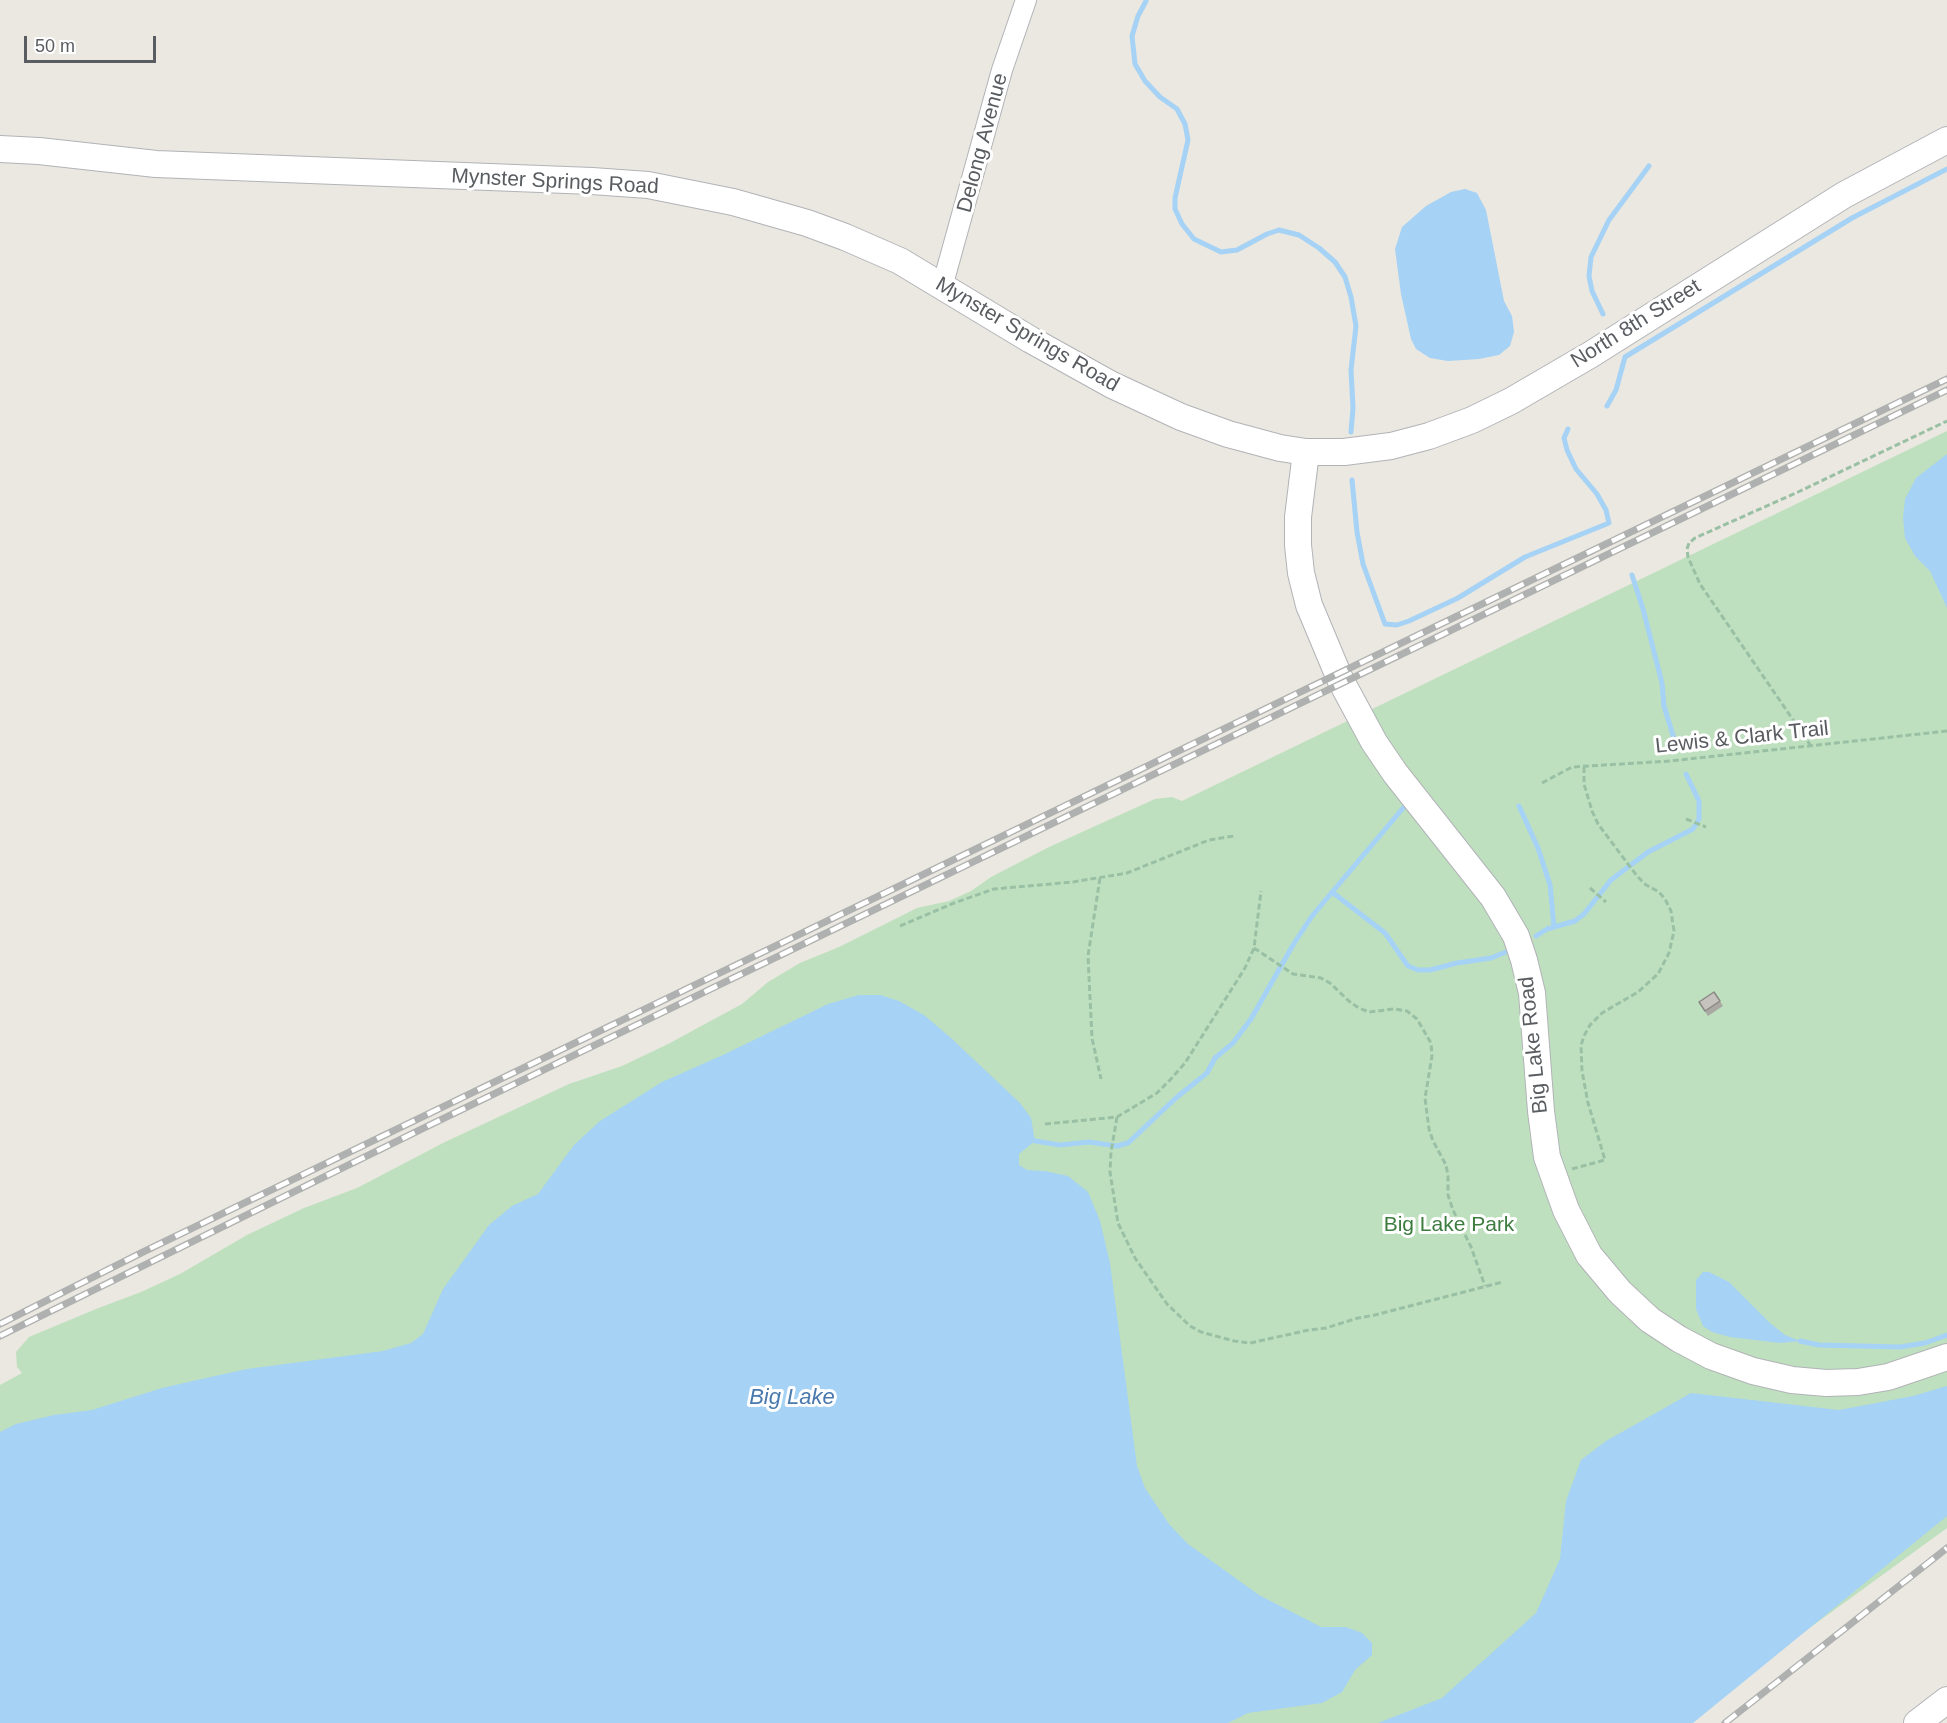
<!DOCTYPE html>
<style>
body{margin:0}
#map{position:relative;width:1947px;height:1723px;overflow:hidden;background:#eae8e0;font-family:Arial,sans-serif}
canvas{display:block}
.scale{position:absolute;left:24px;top:36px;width:132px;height:27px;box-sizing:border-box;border:3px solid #595c60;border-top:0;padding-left:8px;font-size:18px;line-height:21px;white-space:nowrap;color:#595c60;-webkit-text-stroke:4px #fff;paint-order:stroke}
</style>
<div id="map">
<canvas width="1947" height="1723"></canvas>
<div class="scale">50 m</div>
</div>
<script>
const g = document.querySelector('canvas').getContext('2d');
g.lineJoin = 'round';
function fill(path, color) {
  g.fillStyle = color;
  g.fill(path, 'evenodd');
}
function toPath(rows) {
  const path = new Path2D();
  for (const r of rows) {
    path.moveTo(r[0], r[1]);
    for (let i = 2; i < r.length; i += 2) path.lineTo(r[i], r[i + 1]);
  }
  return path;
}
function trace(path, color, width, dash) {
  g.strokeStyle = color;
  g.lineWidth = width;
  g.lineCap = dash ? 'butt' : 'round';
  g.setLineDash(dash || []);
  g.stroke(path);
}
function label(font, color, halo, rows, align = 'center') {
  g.font = font + ' Arial,sans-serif';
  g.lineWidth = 6;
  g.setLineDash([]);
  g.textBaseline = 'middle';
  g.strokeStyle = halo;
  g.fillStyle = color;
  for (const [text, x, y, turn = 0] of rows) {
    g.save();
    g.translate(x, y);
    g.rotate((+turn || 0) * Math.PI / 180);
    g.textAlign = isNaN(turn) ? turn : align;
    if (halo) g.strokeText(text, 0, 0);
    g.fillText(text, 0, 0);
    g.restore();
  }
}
const green = toPath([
 [1947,431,1947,1528,1679,1723,0,1723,0,1385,22,1373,17,1367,16,1352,29,1337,96,1309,141,1292,180,1274,247,1235,304,1208,357,1188,445,1142,569,1084,622,1066,668,1044,742,1004,768,982,800,963,839,947,917,908,949,901,971,891,991,877,1049,847,1155,799,1172,797,1182,801]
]);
const water = toPath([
 [1465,189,1477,193,1486,210,1504,301,1512,316,1514,332,1510,346,1499,355,1479,359,1448,361,1430,358,1416,349,1411,339,1401,294,1395,249,1402,227,1426,206,1451,192],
 [1947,454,1947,608,1930,571,1915,556,1905,538,1903,518,1905,499,1916,478],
 [859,995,880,995,899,1001,924,1015,951,1038,1020,1103,1031,1118,1035,1141,1019,1154,1019,1165,1027,1170,1045,1171,1068,1176,1088,1192,1100,1221,1110,1263,1137,1466,1145,1488,1169,1524,1188,1544,1259,1595,1321,1627,1346,1627,1362,1633,1372,1643,1372,1655,1355,1670,1342,1692,1322,1703,1248,1713,1228,1723,0,1723,0,1432,16,1424,54,1415,92,1410,162,1388,215,1376,247,1369,383,1351,411,1343,423,1334,443,1289,489,1225,512,1206,538,1194,574,1145,600,1121,662,1082,725,1054,828,1004],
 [1703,1272,1709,1272,1729,1282,1770,1323,1785,1335,1800,1341,1780,1343,1730,1337,1712,1332,1703,1326,1696,1309,1696,1280],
 [1947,1386,1947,1516,1693,1723,1378,1723,1442,1698,1536,1613,1560,1559,1566,1501,1581,1460,1606,1441,1691,1393,1839,1410,1913,1396]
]);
const stream = toPath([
 [1146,1,1138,16,1132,36,1135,64,1145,81,1160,97,1177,109,1185,124,1188,140,1175,198,1175,209,1182,224,1194,239,1221,252,1237,250,1267,234,1279,230,1299,235,1319,248,1335,262,1345,277,1351,297,1356,326,1351,370,1353,408,1351,432],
 [1603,314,1592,291,1589,276,1591,257,1609,220,1649,166],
 [1607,406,1616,390,1625,357,1852,218,1947,169],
 [1352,480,1357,532,1363,564,1385,624,1397,625,1409,621,1458,598,1525,557,1609,523,1606,510,1597,494,1576,469,1567,450,1564,438,1568,429],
 [1632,575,1643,609,1662,683,1664,706,1675,742],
 [1519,806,1538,848,1550,885,1554,927],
 [1332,892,1385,933,1408,966,1418,970,1430,970,1457,963,1491,958,1506,952],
 [1536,936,1547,929,1575,921,1584,914,1611,880,1648,852,1693,829,1699,819,1699,801,1686,774],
 [1035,1141,1060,1145,1089,1142,1117,1146,1128,1143,1177,1097,1207,1073,1215,1058,1233,1043,1251,1019,1293,945,1312,916,1404,807],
 [1800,1341,1819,1345,1900,1347,1925,1343,1947,1335]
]);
const path = toPath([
 [1811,746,1700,584,1688,557,1687,549,1689,543,1695,538,1798,492,1947,421],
 [1542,783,1572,767,1670,761,1947,731],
 [1686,819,1706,827],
 [1100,878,1088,956,1092,1038,1101,1079],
 [1590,888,1606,902],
 [900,926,954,903,994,889,1073,882,1127,873,1209,840,1234,836],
 [1254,948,1293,974,1321,978,1330,983,1351,1003,1359,1008,1369,1012,1394,1009,1407,1011,1417,1019,1431,1043,1432,1056,1425,1098,1429,1129,1433,1141,1446,1165,1448,1176,1448,1195,1453,1210,1471,1247,1485,1286],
 [1117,1117,1111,1152,1110,1172,1118,1223,1135,1258,1167,1304,1190,1326,1201,1332,1234,1341,1250,1343,1309,1330,1326,1328,1358,1318,1375,1315,1503,1282],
 [1045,1124,1117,1117,1157,1093,1171,1079,1185,1063,1245,968,1254,948,1261,891],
 [1572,1169,1605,1160,1588,1103,1582,1071,1581,1045,1585,1034,1590,1025,1602,1013,1638,992,1658,974,1669,953,1674,931,1671,911,1665,899,1659,892,1646,885,1637,876,1598,824,1592,811,1584,784,1584,766]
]);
const minor = toPath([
 [942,287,1002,70,1026,0]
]);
const tertiary = toPath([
 [0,149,39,151,156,164,592,181,648,185,733,202,807,223,845,237,900,261,1031,340,1112,385,1181,417,1228,434,1280,448,1306,452,1344,452,1391,446,1429,436,1472,420,1511,401,1590,355,1844,195,1947,140],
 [1306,452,1298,517,1298,545,1301,573,1309,605,1340,679,1374,742,1395,773,1493,897,1516,936,1524,960,1532,993,1541,1111,1547,1157,1566,1210,1589,1255,1620,1292,1650,1320,1679,1339,1711,1356,1753,1371,1792,1380,1826,1383,1858,1382,1888,1377,1947,1357],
 [1917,1723,1947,1700]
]);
const rail = toPath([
 [0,1324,143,1252,1947,379],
 [0,1336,434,1123,1947,390],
 [1725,1723,1947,1548]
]);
const wall = toPath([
 [1714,992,1723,1006,1708,1016,1699,1002]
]);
const building = toPath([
 [1714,992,1720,1001,1705,1011,1699,1002,1714,992]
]);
const streetNames = [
 ["Delong Avenue",983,143,-75],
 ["Mynster Springs Road",555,182,3],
 ["North 8th Street",1636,324,-32],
 ["Mynster Springs Road",1027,335,30],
 ["Lewis & Clark Trail",1742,738,-6],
 ["Big Lake Road",1534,1045,-96]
];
const parkNames = [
 ["Big Lake Park",1449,1225]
];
const waterNames = [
 ["Big Lake",792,1398]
];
fill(green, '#bfe0bf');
fill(water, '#a5d2f5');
trace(stream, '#a5d2f5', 5);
trace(minor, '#b1b3b7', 22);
trace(tertiary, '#b1b3b7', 28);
trace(path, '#99c0a4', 3, [6, 3]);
trace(minor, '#fff', 20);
trace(tertiary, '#fff', 26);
trace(rail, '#afb0b0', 7);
trace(rail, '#fff', 4.5, [14]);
fill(wall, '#aaa8a3');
fill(building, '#c6c3be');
trace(building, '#8b8885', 1.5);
label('21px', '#595c60', '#fff', streetNames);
label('21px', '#3c7c3f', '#fff', parkNames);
label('italic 22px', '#4979ad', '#fff', waterNames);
</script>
